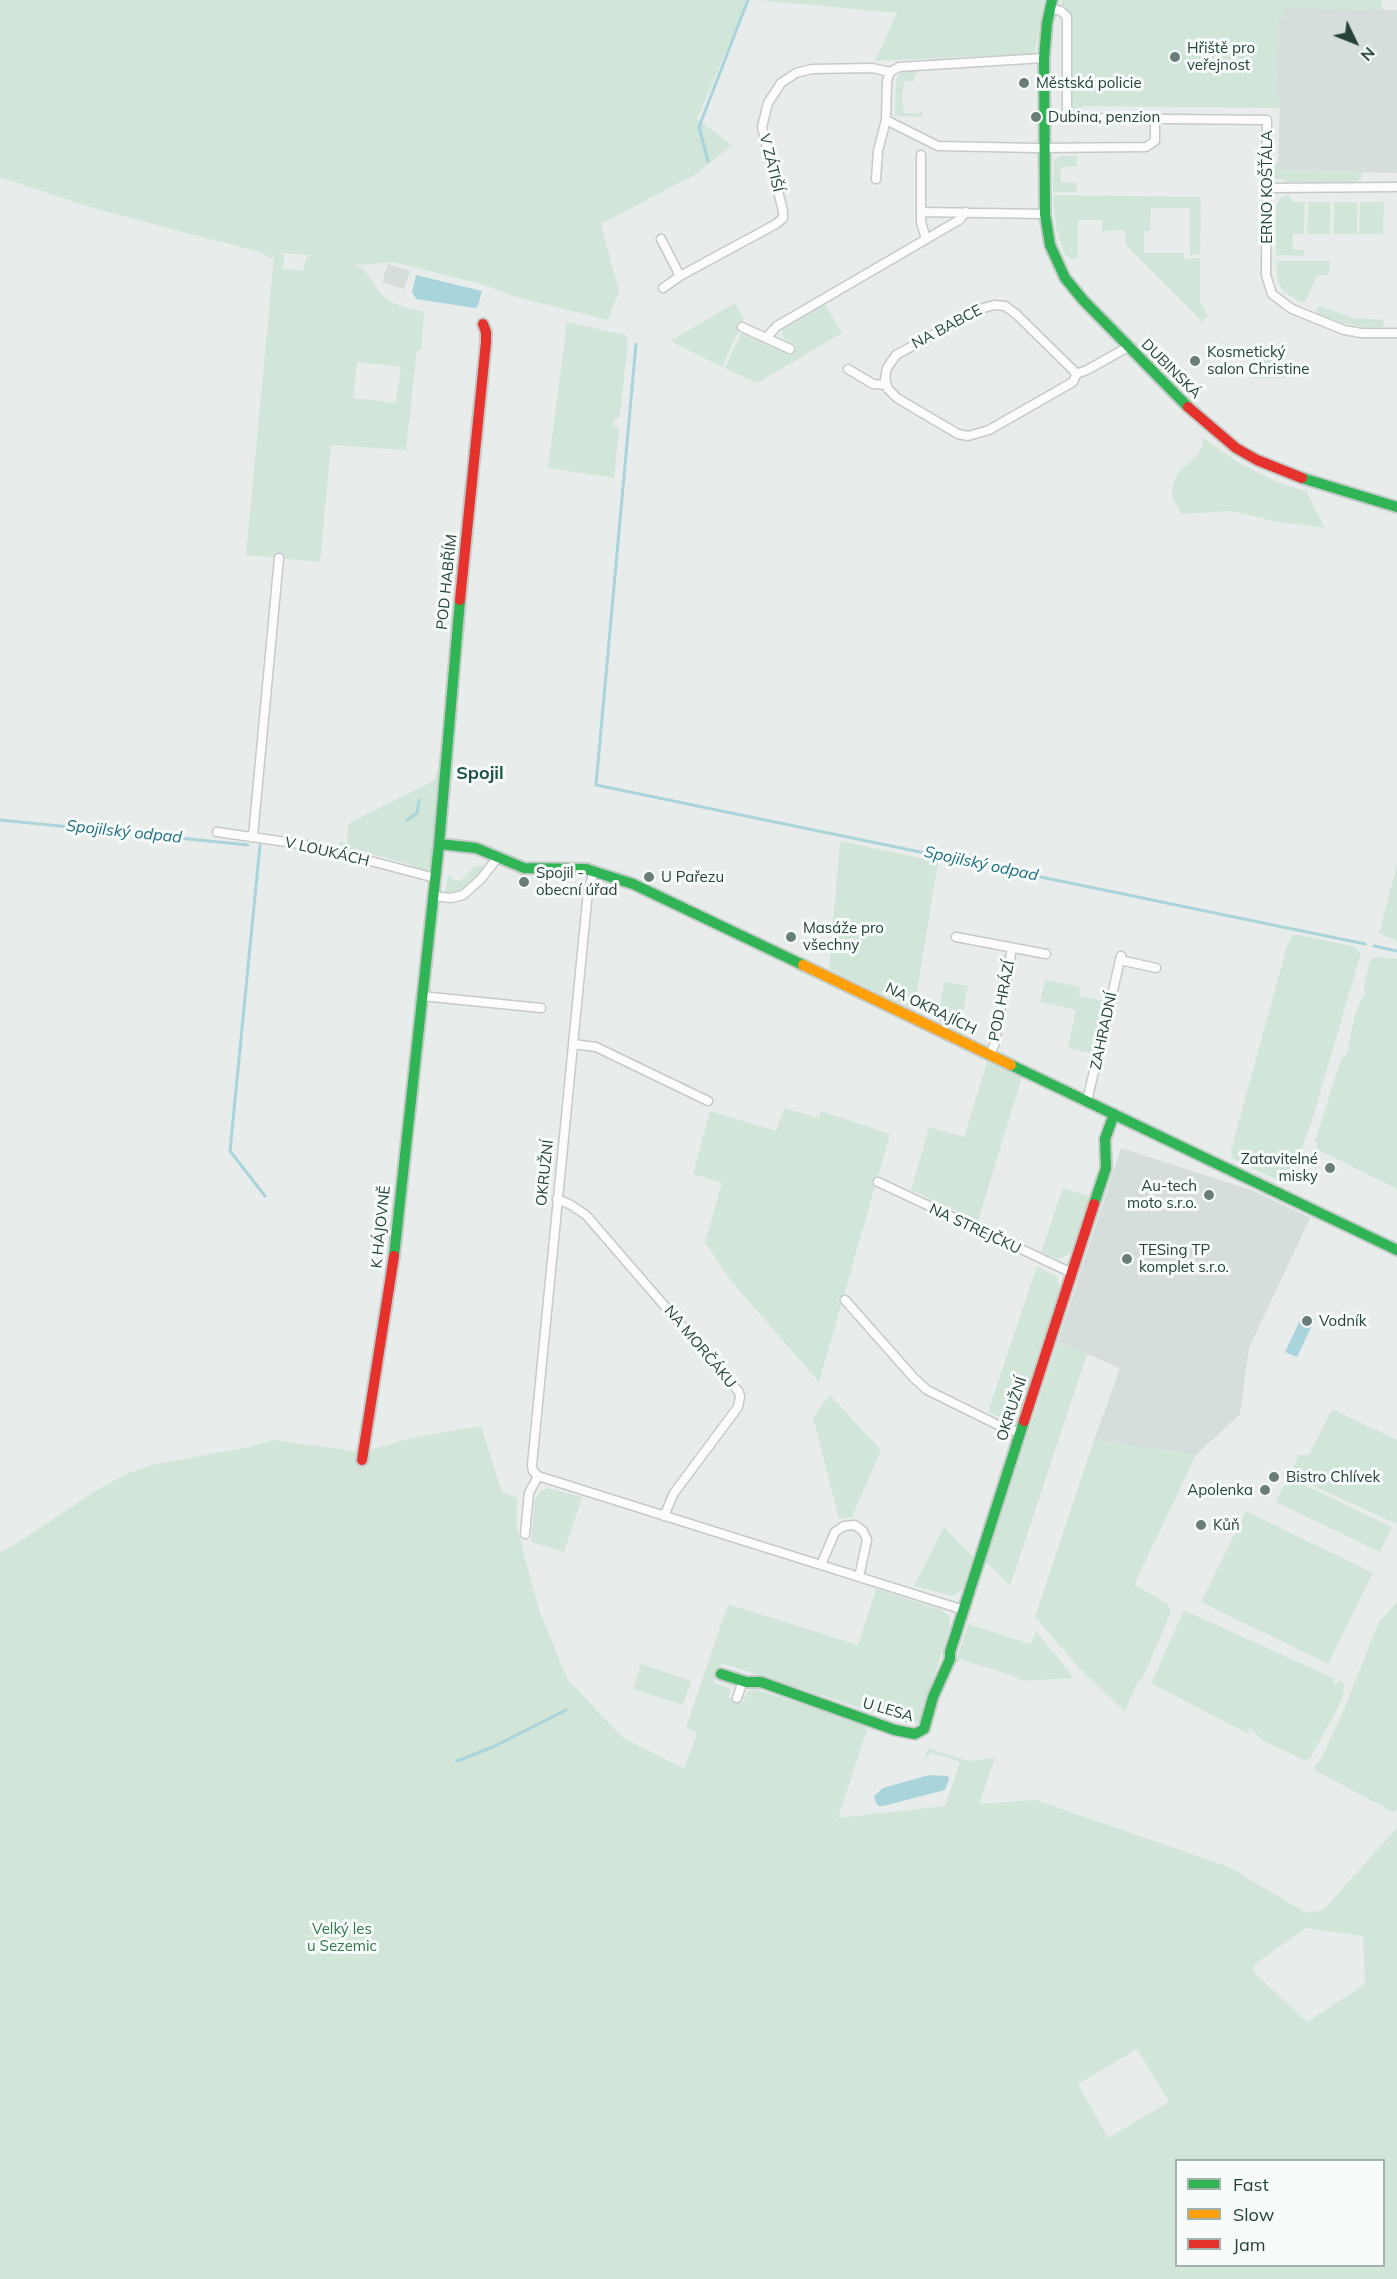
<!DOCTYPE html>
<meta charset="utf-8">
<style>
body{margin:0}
#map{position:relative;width:1397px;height:2279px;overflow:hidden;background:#e8edeb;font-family:Mulish,sans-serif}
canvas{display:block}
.legend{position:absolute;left:1175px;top:2159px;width:210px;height:108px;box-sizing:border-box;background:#f7fbf9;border:2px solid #a3b1ad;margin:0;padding:8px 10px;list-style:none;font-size:18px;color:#24423a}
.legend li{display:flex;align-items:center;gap:12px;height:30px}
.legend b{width:30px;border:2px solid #a3b1ad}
.north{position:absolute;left:1325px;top:12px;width:60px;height:60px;-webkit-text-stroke:4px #f7fbf9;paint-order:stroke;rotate:133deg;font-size:16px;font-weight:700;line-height:24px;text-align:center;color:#24423a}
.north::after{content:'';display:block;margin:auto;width:21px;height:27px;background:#24423a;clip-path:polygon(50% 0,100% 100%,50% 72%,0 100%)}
</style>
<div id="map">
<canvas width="1397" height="2279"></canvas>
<ul class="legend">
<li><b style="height:8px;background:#30b455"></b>Fast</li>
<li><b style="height:8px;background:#ff9f0a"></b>Slow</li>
<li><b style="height:8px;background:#e5322d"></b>Jam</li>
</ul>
<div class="north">N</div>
</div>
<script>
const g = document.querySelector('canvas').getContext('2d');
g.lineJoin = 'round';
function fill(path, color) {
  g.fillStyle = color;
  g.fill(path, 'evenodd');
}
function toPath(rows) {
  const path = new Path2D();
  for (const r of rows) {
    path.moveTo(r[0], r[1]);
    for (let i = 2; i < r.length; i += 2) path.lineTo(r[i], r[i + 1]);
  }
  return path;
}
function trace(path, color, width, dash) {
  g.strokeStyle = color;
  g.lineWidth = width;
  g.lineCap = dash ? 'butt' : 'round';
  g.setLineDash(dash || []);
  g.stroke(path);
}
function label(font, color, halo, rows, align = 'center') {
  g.font = font + ' Mulish,sans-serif';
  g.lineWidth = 6;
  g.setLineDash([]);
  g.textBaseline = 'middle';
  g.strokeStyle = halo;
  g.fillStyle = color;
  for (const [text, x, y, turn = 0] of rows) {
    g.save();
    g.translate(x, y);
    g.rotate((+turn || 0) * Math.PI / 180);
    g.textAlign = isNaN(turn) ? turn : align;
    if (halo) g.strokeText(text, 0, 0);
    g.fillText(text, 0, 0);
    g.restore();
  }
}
const built = toPath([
 [1283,8,1397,10,1397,173,1278,170,1280,96,1276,95,1278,18],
 [388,264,410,271,404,289,382,282],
 [1121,1148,1254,1191,1310,1218,1249,1348,1240,1414,1196,1455,1094,1440,1120,1368,1058,1342]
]);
const green = toPath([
 [0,0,748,0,697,119,732,145,696,174,601,224,619,291,608,320,513,296,485,285,394,262,357,265,365,271,381,294,391,302,403,307,424,312,421,350,417,350,406,450,331,445,320,562,246,555,274,257,269,258,263,253,96,209,0,177],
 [279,253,310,255,310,256,306,259,303,271,283,269,284,255],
 [357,362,401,367,396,403,353,398],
 [758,0,1044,0,1035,52,1031,54,875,61,897,13],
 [1062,0,1382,0,1382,10,1284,8,1283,18,1278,18,1276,95,1280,96,1280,108,1083,106,1083,108,1075,108,1075,114,1071,111,1071,17,1067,10,1061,6],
 [902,71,917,71,917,75,914,75,914,81,904,81,902,97,904,113,921,113,923,108,922,117,895,116,896,80],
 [1060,156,1077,156,1077,166,1061,167,1061,182,1077,183,1077,192,1053,192,1054,160],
 [1273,163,1278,163,1278,170,1363,172,1361,179,1356,182,1285,182,1285,179,1276,179,1273,176],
 [1053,195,1201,197,1200,254,1190,255,1190,208,1151,208,1150,231,1144,231,1144,253,1184,253,1184,259,1200,258,1200,302,1208,316,1197,326,1201,320,1126,245,1125,230,1102,231,1102,220,1078,220,1078,258,1071,258,1064,254,1056,228],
 [1288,195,1293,202,1305,202,1304,234,1293,234,1293,250,1304,250,1304,256,1276,255,1276,206,1280,199],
 [1308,202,1331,202,1330,234,1307,234],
 [1334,202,1357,202,1357,234,1333,234],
 [1360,202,1384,202,1383,234,1359,234],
 [1276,261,1330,261,1329,275,1317,275,1307,298,1305,302,1300,302,1283,291,1278,282],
 [735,303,744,319,722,367,670,341],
 [825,304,842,333,757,383,725,368,741,333,790,355,795,345,784,339,781,334,783,329],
 [1320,306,1352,318,1384,320,1383,327,1363,327,1343,323,1317,313,1316,308],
 [567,322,625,335,628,339,620,416,614,420,613,425,619,430,614,478,548,468],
 [1253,359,1285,359,1285,378,1253,378],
 [1202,437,1239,463,1279,483,1306,491,1325,528,1273,521,1231,511,1182,514,1173,499,1172,489,1177,474,1199,453,1202,447],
 [436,771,440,771,432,864,428,869,424,872,413,870,409,864,360,851,356,854,338,847,340,842,347,843,348,824,435,780],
 [840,841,938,862,914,1010,829,969],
 [1397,864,1397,941,1379,933],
 [480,865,487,867,471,885,457,892,445,892,448,877,451,876,454,880,460,881,474,867],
 [1299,935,1355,947,1361,953,1313,1117,1291,1179,1283,1183,1232,1158,1231,1150,1287,946,1292,936],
 [1377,957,1397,959,1397,1189,1316,1149,1317,1143,1315,1141,1340,1062,1347,1053,1354,1018,1361,999,1365,994,1364,985,1370,961,1373,958],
 [1045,980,1080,987,1079,996,1106,1001,1094,1054,1068,1048,1076,1010,1040,1002],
 [944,982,968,986,960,1032,938,1021],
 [987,1062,1022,1077,978,1221,911,1190,929,1127,964,1137],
 [784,1108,818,1118,821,1111,890,1134,819,1382,731,1281,705,1242,722,1183,693,1174,710,1111,776,1131],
 [1063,1188,1089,1196,1072,1249,1068,1255,1057,1259,1041,1252],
 [1037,1266,1057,1277,1059,1284,1059,1291,1022,1406,1016,1414,1006,1418,997,1416,988,1412],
 [1058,1342,1087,1354,1010,1586,986,1562],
 [830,1395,881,1450,852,1517,839,1519,813,1417],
 [1334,1410,1397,1440,1397,1524,1291,1476,1298,1455,1309,1455,1331,1411],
 [481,1426,502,1492,517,1498,517,1528,539,1610,568,1680,622,1737,684,1769,697,1733,686,1727,728,1604,858,1645,876,1589,940,1609,948,1615,950,1621,950,1628,918,1723,911,1724,721,1663,714,1683,731,1689,728,1697,743,1702,748,1691,755,1689,868,1726,838,1818,945,1806,960,1762,932,1753,924,1759,928,1748,969,1761,995,1758,979,1804,1036,1800,1229,1867,1306,1913,1323,1910,1397,1828,1397,2279,0,2279,0,1553,22,1540,94,1492,128,1473,156,1464,250,1447,273,1440,362,1452,412,1438],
 [1306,1928,1363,1936,1365,1984,1307,2022,1253,1971,1255,1964],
 [1137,2049,1169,2102,1108,2138,1078,2084],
 [1176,2160,1384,2160,1384,2266,1176,2266],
 [1094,1440,1196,1455,1135,1583,1135,1585,1168,1604,1171,1612,1144,1676,1137,1683,1125,1712,1081,1670,1035,1617],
 [1288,1477,1392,1527,1380,1552,1276,1502],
 [547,1488,582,1497,564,1552,531,1542,535,1499,541,1491],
 [1246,1511,1373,1573,1328,1664,1201,1602],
 [944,1527,973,1557,963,1587,958,1593,952,1596,914,1586],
 [1397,1602,1397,1809,1393,1812,1316,1771,1314,1767,1321,1759,1341,1716,1379,1622],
 [1186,1611,1335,1679,1333,1683,1337,1685,1339,1680,1345,1684,1342,1700,1310,1759,1303,1760,1264,1741,1250,1728,1247,1733,1154,1685,1152,1682,1183,1612],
 [968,1624,1031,1644,1036,1631,1074,1678,1020,1681,1020,1678,960,1659,958,1663,956,1662],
 [641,1664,691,1681,683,1705,633,1689]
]);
const water = toPath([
 [416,275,482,291,478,306,475,308,416,299,412,292],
 [1303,1314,1315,1319,1297,1357,1285,1352],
 [929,1775,948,1776,949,1779,945,1790,883,1806,879,1806,876,1803,874,1796,883,1788]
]);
const stream = toPath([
 [708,161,699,127,748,0],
 [636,344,596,785,1365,944],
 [0,820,248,845],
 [407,820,417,813,419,800],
 [260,845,230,1151,265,1196],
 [1374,946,1397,951],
 [457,1761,493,1747,566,1710]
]);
const street = toPath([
 [1050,8,1061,11,1067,17,1067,114,1070,118,1267,120,1266,275,1272,294,1292,309,1344,330,1361,333,1397,333],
 [890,72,899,67,1044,58],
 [886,120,938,146,1036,148,1146,147,1155,141,1155,120],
 [921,155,921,222,926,239],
 [876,179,878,151,886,120,887,81,890,72],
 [1266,188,1397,187],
 [921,212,1045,214],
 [661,239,680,276],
 [663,288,680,276,776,224,783,218,783,211,762,127,768,103,781,83,796,73,812,69,872,68,890,72],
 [994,305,1005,306,1016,314,1074,371,1076,375,1073,382,989,430,968,436,958,434,897,398,888,389,885,379,887,368,896,355,980,309,994,305],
 [742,327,790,349],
 [766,338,777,326,959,220,966,212],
 [848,369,873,384,886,385],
 [1076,374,1087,370,1128,347],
 [217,832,314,846,435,878],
 [253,836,279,558],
 [433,896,451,898,463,895,481,879,498,857],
 [956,937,1046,954],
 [1120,960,1156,968],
 [422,996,541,1008],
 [573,1044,596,1047,708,1101],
 [990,1054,994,1046,1012,948],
 [1087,1101,1121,956],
 [878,1182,1072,1273],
 [557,1199,571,1205,586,1215,739,1392,740,1397,738,1407,674,1493,664,1516],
 [845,1300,913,1377,927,1390,1000,1426,1021,1433],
 [538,1476,964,1610],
 [525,1534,529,1493,538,1476,533,1471,532,1465,588,891,594,871],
 [821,1565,835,1532,844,1526,855,1525,863,1531,867,1540,859,1577],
 [737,1698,743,1681]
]);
const fast = toPath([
 [1052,0,1047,23,1044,58,1045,214,1050,245,1065,278,1083,300,1188,407],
 [1302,478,1397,507],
 [439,844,476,848,524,868,586,869,633,884,803,965],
 [1011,1065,1397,1250],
 [1094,1204,1106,1168,1105,1139,1114,1114],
 [394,1256,439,844,460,600],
 [721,1674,746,1682,761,1682,895,1730,915,1734,924,1729,933,1697,950,1659,950,1652,1024,1421]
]);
const slow = toPath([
 [803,965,1011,1065]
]);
const jam = toPath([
 [1188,407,1236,448,1257,460,1302,478],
 [460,600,486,342,486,332,483,324],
 [1024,1421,1094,1204],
 [362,1460,394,1256]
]);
const markers = [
 [1175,57,6,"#697e78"],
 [1024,83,6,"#697e78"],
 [1036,117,6,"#697e78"],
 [1195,361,6,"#697e78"],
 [649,877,6,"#697e78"],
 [524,882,6,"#697e78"],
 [791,937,6,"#697e78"],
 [1330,1168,6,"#697e78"],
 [1209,1195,6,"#697e78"],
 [1127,1259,6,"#697e78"],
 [1307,1321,6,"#697e78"],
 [1274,1477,6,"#697e78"],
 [1265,1490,6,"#697e78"],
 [1201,1525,6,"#697e78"]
];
const poiNames = [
 ["Hřiště pro",1187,48],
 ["veřejnost",1187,65],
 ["Městská policie",1036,83],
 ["Dubina, penzion",1048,117],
 ["Kosmetický",1207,352],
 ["salon Christine",1207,369],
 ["Spojil -",536,873],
 ["obecní úřad",536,890],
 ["U Pařezu",661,877],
 ["Masáže pro",803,928],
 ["všechny",803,945],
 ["Zatavitelné",1318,1159,"right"],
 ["misky",1318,1176,"right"],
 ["Au-tech",1197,1186,"right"],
 ["moto s.r.o.",1197,1203,"right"],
 ["TESing TP",1139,1250],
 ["komplet s.r.o.",1139,1267],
 ["Vodník",1319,1321],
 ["Bistro Chlívek",1286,1477],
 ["Apolenka",1253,1490,"right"],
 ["Kůň",1213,1525]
];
const streetNames = [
 ["V ZÁTIŠÍ",771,163,76],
 ["ERNO KOŠŤÁLA",1267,187,-90],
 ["NA BABCE",947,327,-28],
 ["DUBINSKÁ",1171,369,45],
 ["POD HABŘÍM",447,582,-84],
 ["V LOUKÁCH",327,852,13],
 ["POD HRÁZÍ",1002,1001,-79],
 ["NA OKRAJÍCH",931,1009,26],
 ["ZAHRADNÍ",1104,1031,-78],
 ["OKRUŽNÍ",545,1173,-84],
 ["K HÁJOVNĚ",381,1227,-84],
 ["NA STREJČKU",975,1229,25],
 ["NA MORČÁKU",700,1347,50],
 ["OKRUŽNÍ",1012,1409,-72],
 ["U LESA",888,1710,16]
];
const parkNames = [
 ["Velký les",342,1929],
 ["u Sezemic",342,1946]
];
const waterNames = [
 ["Spojilský odpad",124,832,6],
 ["Spojilský odpad",981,864,12]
];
const quarterNames = [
 ["Spojil",480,774]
];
fill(built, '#d6dedb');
fill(green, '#d1e6d8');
fill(water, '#a9d4db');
trace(stream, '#a9d4db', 3);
trace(street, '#c5cac8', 11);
trace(fast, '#c3cbc8', 14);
trace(slow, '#c3cbc8', 14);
trace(jam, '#c3cbc8', 14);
trace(street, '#fcfcfc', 8);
trace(fast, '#30b455', 10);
trace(slow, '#ff9f0a', 10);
trace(jam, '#e5322d', 10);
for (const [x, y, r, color] of markers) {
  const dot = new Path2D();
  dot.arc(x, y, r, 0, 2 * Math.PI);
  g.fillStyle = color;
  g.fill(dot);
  trace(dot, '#f7fbf9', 2);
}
label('15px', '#24423a', '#f7fbf9', poiNames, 'left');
label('15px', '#24423a', '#f7fbf9', streetNames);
label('15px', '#2d7a4b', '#f7fbf9', parkNames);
label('italic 16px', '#1c6f80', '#f7fbf9', waterNames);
label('bold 18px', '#1f5548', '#f7fbf9', quarterNames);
</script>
